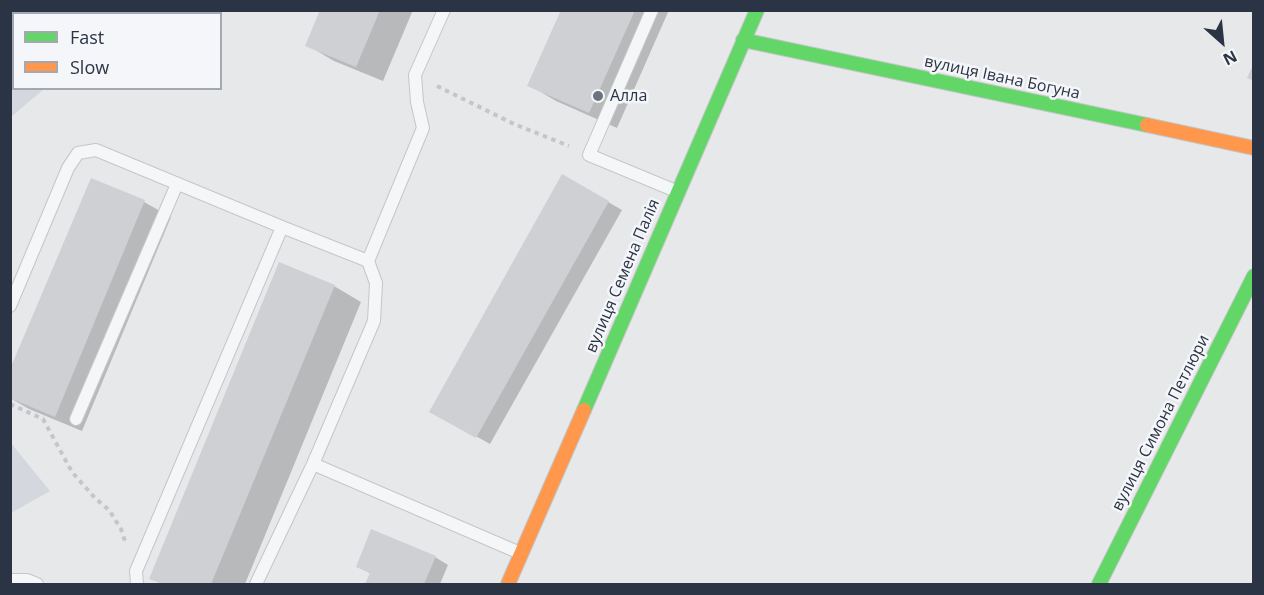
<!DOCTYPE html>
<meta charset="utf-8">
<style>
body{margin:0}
#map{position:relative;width:1264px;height:595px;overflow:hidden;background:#e6e8ea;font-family:"Open Sans",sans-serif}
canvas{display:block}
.frame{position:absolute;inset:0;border:12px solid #2b3445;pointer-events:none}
.legend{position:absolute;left:12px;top:12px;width:210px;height:78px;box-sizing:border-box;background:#f4f6f9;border:2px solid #a4a8b1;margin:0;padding:8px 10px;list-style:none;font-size:18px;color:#2b3445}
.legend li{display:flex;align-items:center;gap:12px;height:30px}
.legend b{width:30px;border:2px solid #a4a8b1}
.north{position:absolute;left:1192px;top:12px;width:60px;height:60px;-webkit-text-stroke:4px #f4f6f9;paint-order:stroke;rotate:153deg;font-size:16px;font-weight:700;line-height:24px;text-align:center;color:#2b3445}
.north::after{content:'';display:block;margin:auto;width:21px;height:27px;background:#2b3445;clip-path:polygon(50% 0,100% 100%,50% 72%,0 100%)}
</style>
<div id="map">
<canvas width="1264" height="595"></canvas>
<div class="frame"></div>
<ul class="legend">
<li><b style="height:8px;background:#63d668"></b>Fast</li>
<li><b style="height:8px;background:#ff974d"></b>Slow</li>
</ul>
<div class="north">N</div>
</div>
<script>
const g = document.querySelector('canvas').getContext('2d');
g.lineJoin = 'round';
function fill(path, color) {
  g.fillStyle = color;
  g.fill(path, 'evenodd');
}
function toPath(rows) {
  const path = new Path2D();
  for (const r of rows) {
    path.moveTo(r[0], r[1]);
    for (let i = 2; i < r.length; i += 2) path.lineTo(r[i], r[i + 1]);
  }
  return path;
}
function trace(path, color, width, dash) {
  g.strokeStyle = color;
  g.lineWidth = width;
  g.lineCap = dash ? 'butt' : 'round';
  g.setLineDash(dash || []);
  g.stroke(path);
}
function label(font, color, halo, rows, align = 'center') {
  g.font = font + ' "Open Sans",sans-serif';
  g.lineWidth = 5;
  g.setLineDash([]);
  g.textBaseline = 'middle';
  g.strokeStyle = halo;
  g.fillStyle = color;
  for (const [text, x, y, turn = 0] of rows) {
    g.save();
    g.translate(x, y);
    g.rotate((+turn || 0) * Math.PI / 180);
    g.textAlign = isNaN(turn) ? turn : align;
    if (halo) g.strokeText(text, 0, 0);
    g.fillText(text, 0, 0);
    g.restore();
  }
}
const built = toPath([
 [11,10,136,10,136,11,133,14,14,14,14,88,44,89,11,117],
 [10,442,50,491,11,513,10,513]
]);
const shadow = toPath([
 [322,10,413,10,383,81,334,61,307,45],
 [562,10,669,10,617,128,556,101,529,85],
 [563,176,622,210,490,444,431,411],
 [92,180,144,202,171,217,82,431,29,409,10,398],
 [334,286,361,302,245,584,162,584,151,578],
 [435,557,448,565,440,584,367,584,371,574,358,566]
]);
const building = toPath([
 [320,10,380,10,356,67,305,46],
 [561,10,635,10,589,113,527,86],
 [1254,63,1254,81,1247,78],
 [562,174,609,201,476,438,429,412],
 [91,178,145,200,55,417,10,398,10,369],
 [279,262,335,285,211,584,163,584,149,579],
 [371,529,436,556,424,584,365,584,370,573,356,567]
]);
const path = toPath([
 [437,86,514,124,569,146],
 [10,404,43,419,72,472,95,498,109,510,121,529,125,541]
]);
const lane = toPath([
 [652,10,589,155,676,191],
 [10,306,68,168,78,153,96,150,282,227],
 [76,419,177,184],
 [313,464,520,553],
 [10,580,27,580,37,584],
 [137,584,136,571,282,227,368,261],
 [256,584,313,464,374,321,376,283,368,261,423,128,417,102,415,75,444,10]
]);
const fast = toPath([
 [743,40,1147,125],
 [584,410,757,10],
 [1099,584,1254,276]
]);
const slow = toPath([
 [1147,125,1254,148],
 [508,584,584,410]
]);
const markers = [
 [598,96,6,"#6c737f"]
];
const streetNames = [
 ["вулиця Івана Богуна",1002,78,12],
 ["вулиця Семена Палія",623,276,-67],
 ["вулиця Симона Петлюри",1161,423,-63]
];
const poiNames = [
 ["Алла",610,96]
];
fill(built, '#d4d7dd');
fill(shadow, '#0003');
fill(building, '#ced0d3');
trace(lane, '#c4c6c8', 14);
trace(fast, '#c4c6c8', 16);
trace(slow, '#c4c6c8', 16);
trace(path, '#c5c6ca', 4, [4.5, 4.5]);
trace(lane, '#f5f6f7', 12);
trace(fast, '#63d668', 14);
trace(slow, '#ff974d', 14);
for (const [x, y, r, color] of markers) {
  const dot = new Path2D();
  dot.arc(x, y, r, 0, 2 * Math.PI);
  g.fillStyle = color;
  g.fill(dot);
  trace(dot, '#f4f6f9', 2);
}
label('16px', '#2b3445', '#f4f6f9', streetNames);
label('16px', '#2b3445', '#f4f6f9', poiNames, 'left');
</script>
